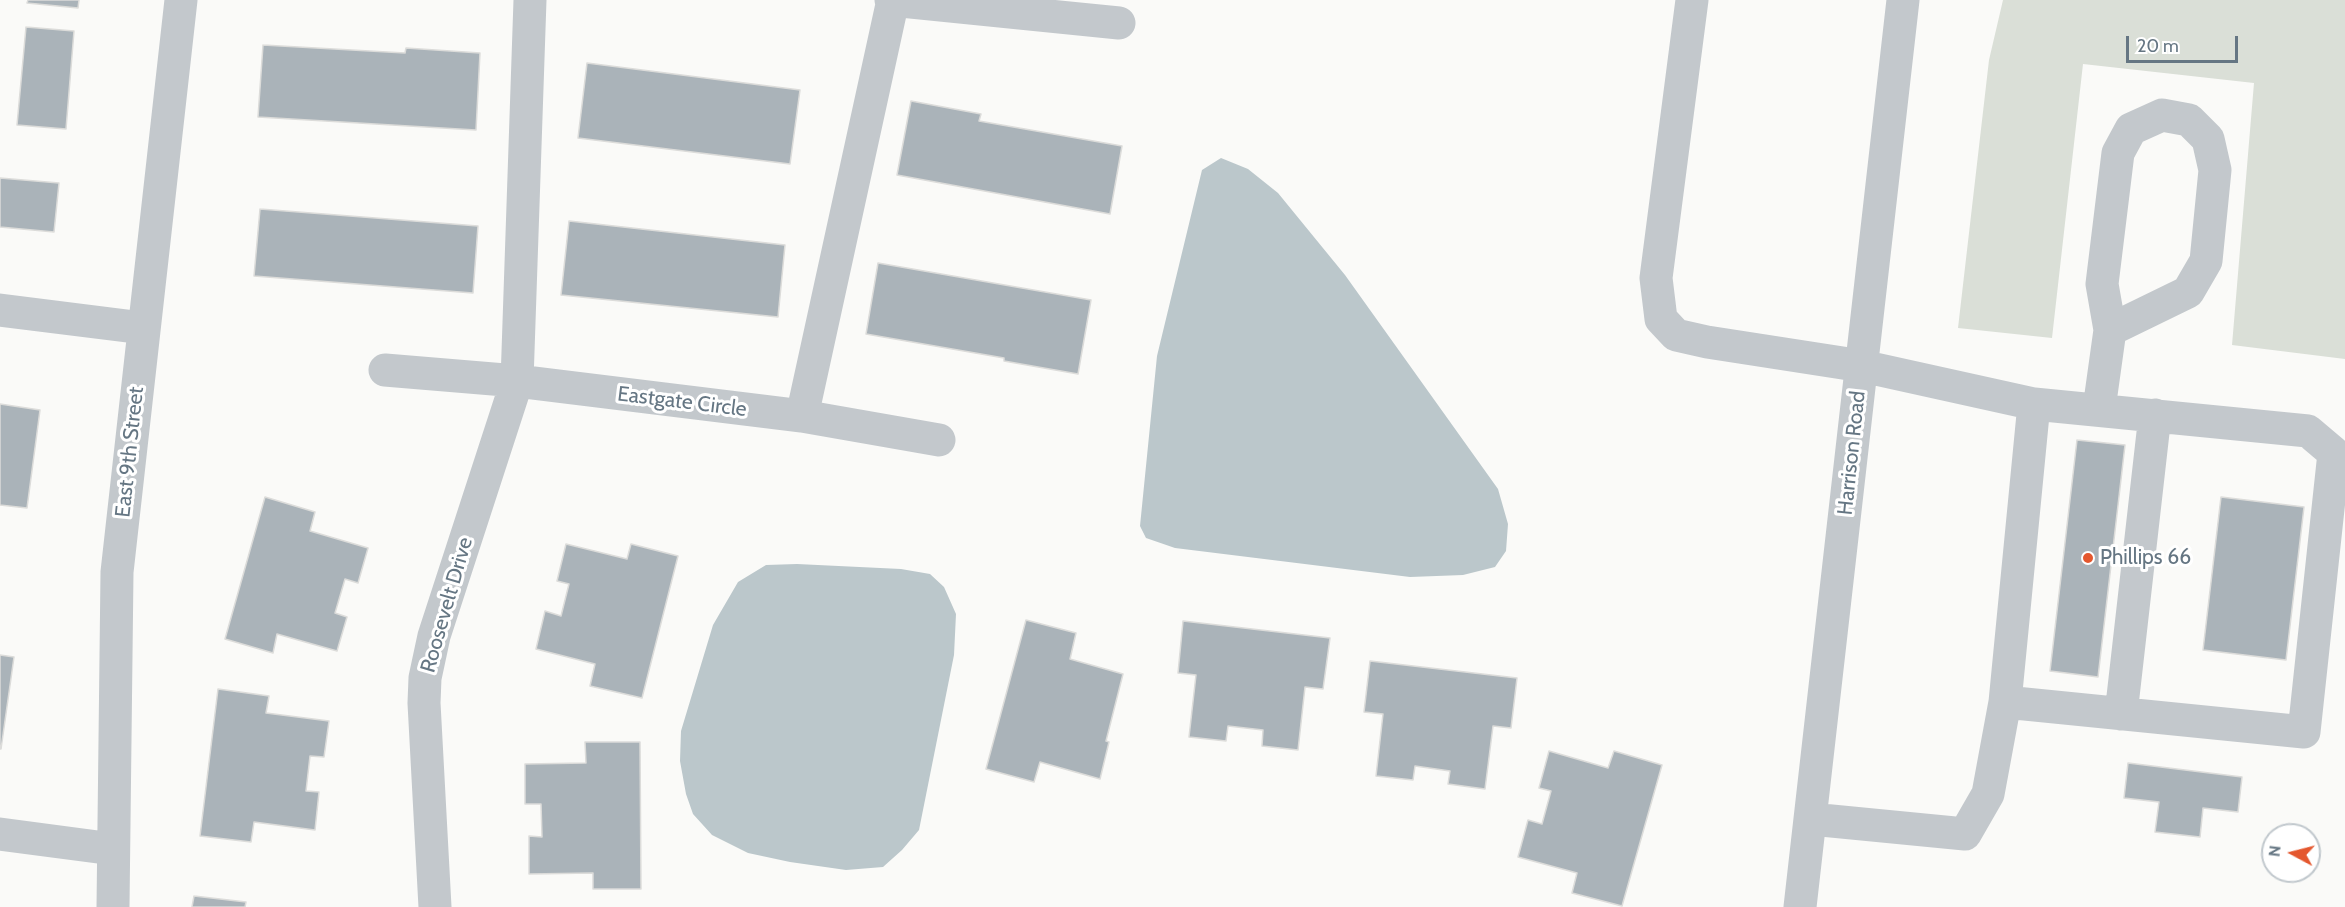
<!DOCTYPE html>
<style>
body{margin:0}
#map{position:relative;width:2345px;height:907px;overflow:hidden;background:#fafaf8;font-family:Cabin,sans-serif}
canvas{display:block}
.north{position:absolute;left:2261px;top:823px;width:60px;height:60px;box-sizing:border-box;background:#fff;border:2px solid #c1c8cd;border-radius:50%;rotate:277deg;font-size:16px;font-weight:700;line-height:24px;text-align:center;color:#657683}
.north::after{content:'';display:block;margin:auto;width:21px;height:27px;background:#e4572e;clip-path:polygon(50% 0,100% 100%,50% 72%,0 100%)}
.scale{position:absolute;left:2126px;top:36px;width:112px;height:27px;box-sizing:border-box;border:3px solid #657683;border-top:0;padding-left:8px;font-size:18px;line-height:21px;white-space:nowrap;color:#657683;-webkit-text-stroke:4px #fff;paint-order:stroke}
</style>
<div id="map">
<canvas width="2345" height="907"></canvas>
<div class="north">N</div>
<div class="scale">20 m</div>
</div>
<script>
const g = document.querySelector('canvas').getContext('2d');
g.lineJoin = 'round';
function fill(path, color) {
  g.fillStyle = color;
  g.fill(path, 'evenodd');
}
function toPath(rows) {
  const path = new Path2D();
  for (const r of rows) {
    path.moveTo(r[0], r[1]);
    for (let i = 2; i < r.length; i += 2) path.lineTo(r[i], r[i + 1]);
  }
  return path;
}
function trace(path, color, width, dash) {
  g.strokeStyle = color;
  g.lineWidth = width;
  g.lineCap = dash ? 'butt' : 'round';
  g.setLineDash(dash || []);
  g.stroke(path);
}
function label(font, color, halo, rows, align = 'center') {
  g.font = font + ' Cabin,sans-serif';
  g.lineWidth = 6;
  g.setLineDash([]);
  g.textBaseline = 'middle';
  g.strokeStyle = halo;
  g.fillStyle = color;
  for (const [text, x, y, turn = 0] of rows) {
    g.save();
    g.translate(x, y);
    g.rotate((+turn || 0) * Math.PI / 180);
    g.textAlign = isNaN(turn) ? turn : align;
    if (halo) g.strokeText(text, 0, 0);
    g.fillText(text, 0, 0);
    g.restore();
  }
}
const green = toPath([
 [2003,0,2345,0,2345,359,2232,345,2254,83,2083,64,2052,338,1958,328,1989,60]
]);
const water = toPath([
 [1221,158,1248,169,1278,193,1345,275,1498,489,1508,524,1506,551,1495,567,1463,575,1410,577,1175,548,1146,538,1140,526,1157,356,1202,170],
 [797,564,901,569,930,574,944,587,956,614,954,655,919,830,902,850,883,867,846,870,790,862,748,853,712,835,693,814,686,794,680,761,681,731,713,625,738,582,766,565]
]);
const building = toPath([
 [28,0,79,0,78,8,27,3,28,0],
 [26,27,74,31,66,129,17,125,26,27],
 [263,45,405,53,406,48,480,53,476,130,258,117,263,45],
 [587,63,800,90,790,164,578,138,587,63],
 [911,101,981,114,979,121,1122,146,1110,214,897,175,911,101],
 [0,178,59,183,54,232,0,227,0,178],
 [260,209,478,226,473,293,254,276,260,209],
 [569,221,785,245,778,317,561,295,569,221],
 [878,263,1091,300,1078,374,1004,361,1004,358,866,334,878,263],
 [0,404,40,410,27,508,0,505,0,404],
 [2077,440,2125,445,2098,677,2050,671,2077,440],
 [265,497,315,512,310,531,368,548,358,583,345,579,335,613,347,617,337,651,277,634,273,653,225,639,265,497],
 [2221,497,2304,507,2286,660,2203,650,2221,497],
 [566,544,627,559,631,544,678,556,642,698,590,686,595,664,536,649,545,611,561,616,569,584,557,581,566,544],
 [1026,620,1076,633,1070,659,1123,674,1106,741,1109,742,1100,779,1040,762,1034,782,986,769,1026,620],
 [1183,621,1330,638,1323,689,1305,687,1298,750,1262,746,1263,730,1228,726,1226,741,1189,737,1196,675,1178,673,1183,621],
 [0,655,14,657,1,749,0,749,0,655],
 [1370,661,1517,678,1511,728,1493,726,1485,789,1448,784,1450,771,1415,766,1413,780,1376,776,1383,714,1364,712,1370,661],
 [218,689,269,696,266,713,329,721,324,757,310,756,306,791,319,792,315,830,254,822,251,842,200,836,218,689],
 [585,742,640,742,641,889,593,889,593,873,529,874,529,836,542,837,541,804,525,804,525,764,586,763,585,742],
 [1549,751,1608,768,1614,751,1662,765,1622,906,1572,893,1577,873,1518,857,1528,820,1542,824,1551,791,1539,788,1549,751],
 [2128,763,2242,777,2238,812,2203,808,2200,837,2155,832,2159,802,2124,798,2128,763],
 [194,896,246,902,245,907,192,907,194,896]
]);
const minor = toPath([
 [891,0,1119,23],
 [1692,0,1656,278,1661,319,1676,335,1707,342,1862,366,2034,404,2005,702,1988,794,1965,834,1811,819],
 [0,310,143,328],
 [385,370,517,381,802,416,893,0],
 [2099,409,2110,330,2102,284,2118,153,2131,129,2162,115,2189,120,2208,139,2215,170,2206,261,2188,292,2110,330],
 [802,416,939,440],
 [2005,702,2304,732,2334,453,2308,431,2034,404],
 [2121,714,2155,415],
 [0,834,113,849],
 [113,907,117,572,181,0],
 [435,907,424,703,425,678,434,636,517,381,530,0],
 [1800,907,1903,0]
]);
const markers = [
 [2088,558,6,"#e4572e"]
];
const streetNames = [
 ["Eastgate Circle",682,402,7],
 ["East 9th Street",130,452,-84],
 ["Harrison Road",1852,453,-84],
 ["Roosevelt Drive",447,605,-74]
];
const poiNames = [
 ["Phillips 66",2100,558]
];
fill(green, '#dadfd7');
fill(water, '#bbc7cb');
fill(building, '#aab3b9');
trace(building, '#dcdcda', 1.5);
trace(minor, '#c3c8cc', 33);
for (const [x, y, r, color] of markers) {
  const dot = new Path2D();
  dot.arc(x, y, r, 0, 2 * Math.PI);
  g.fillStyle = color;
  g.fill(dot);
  trace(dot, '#fff', 2);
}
label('21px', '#657683', '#fff', streetNames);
label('21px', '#657683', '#fff', poiNames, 'left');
</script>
